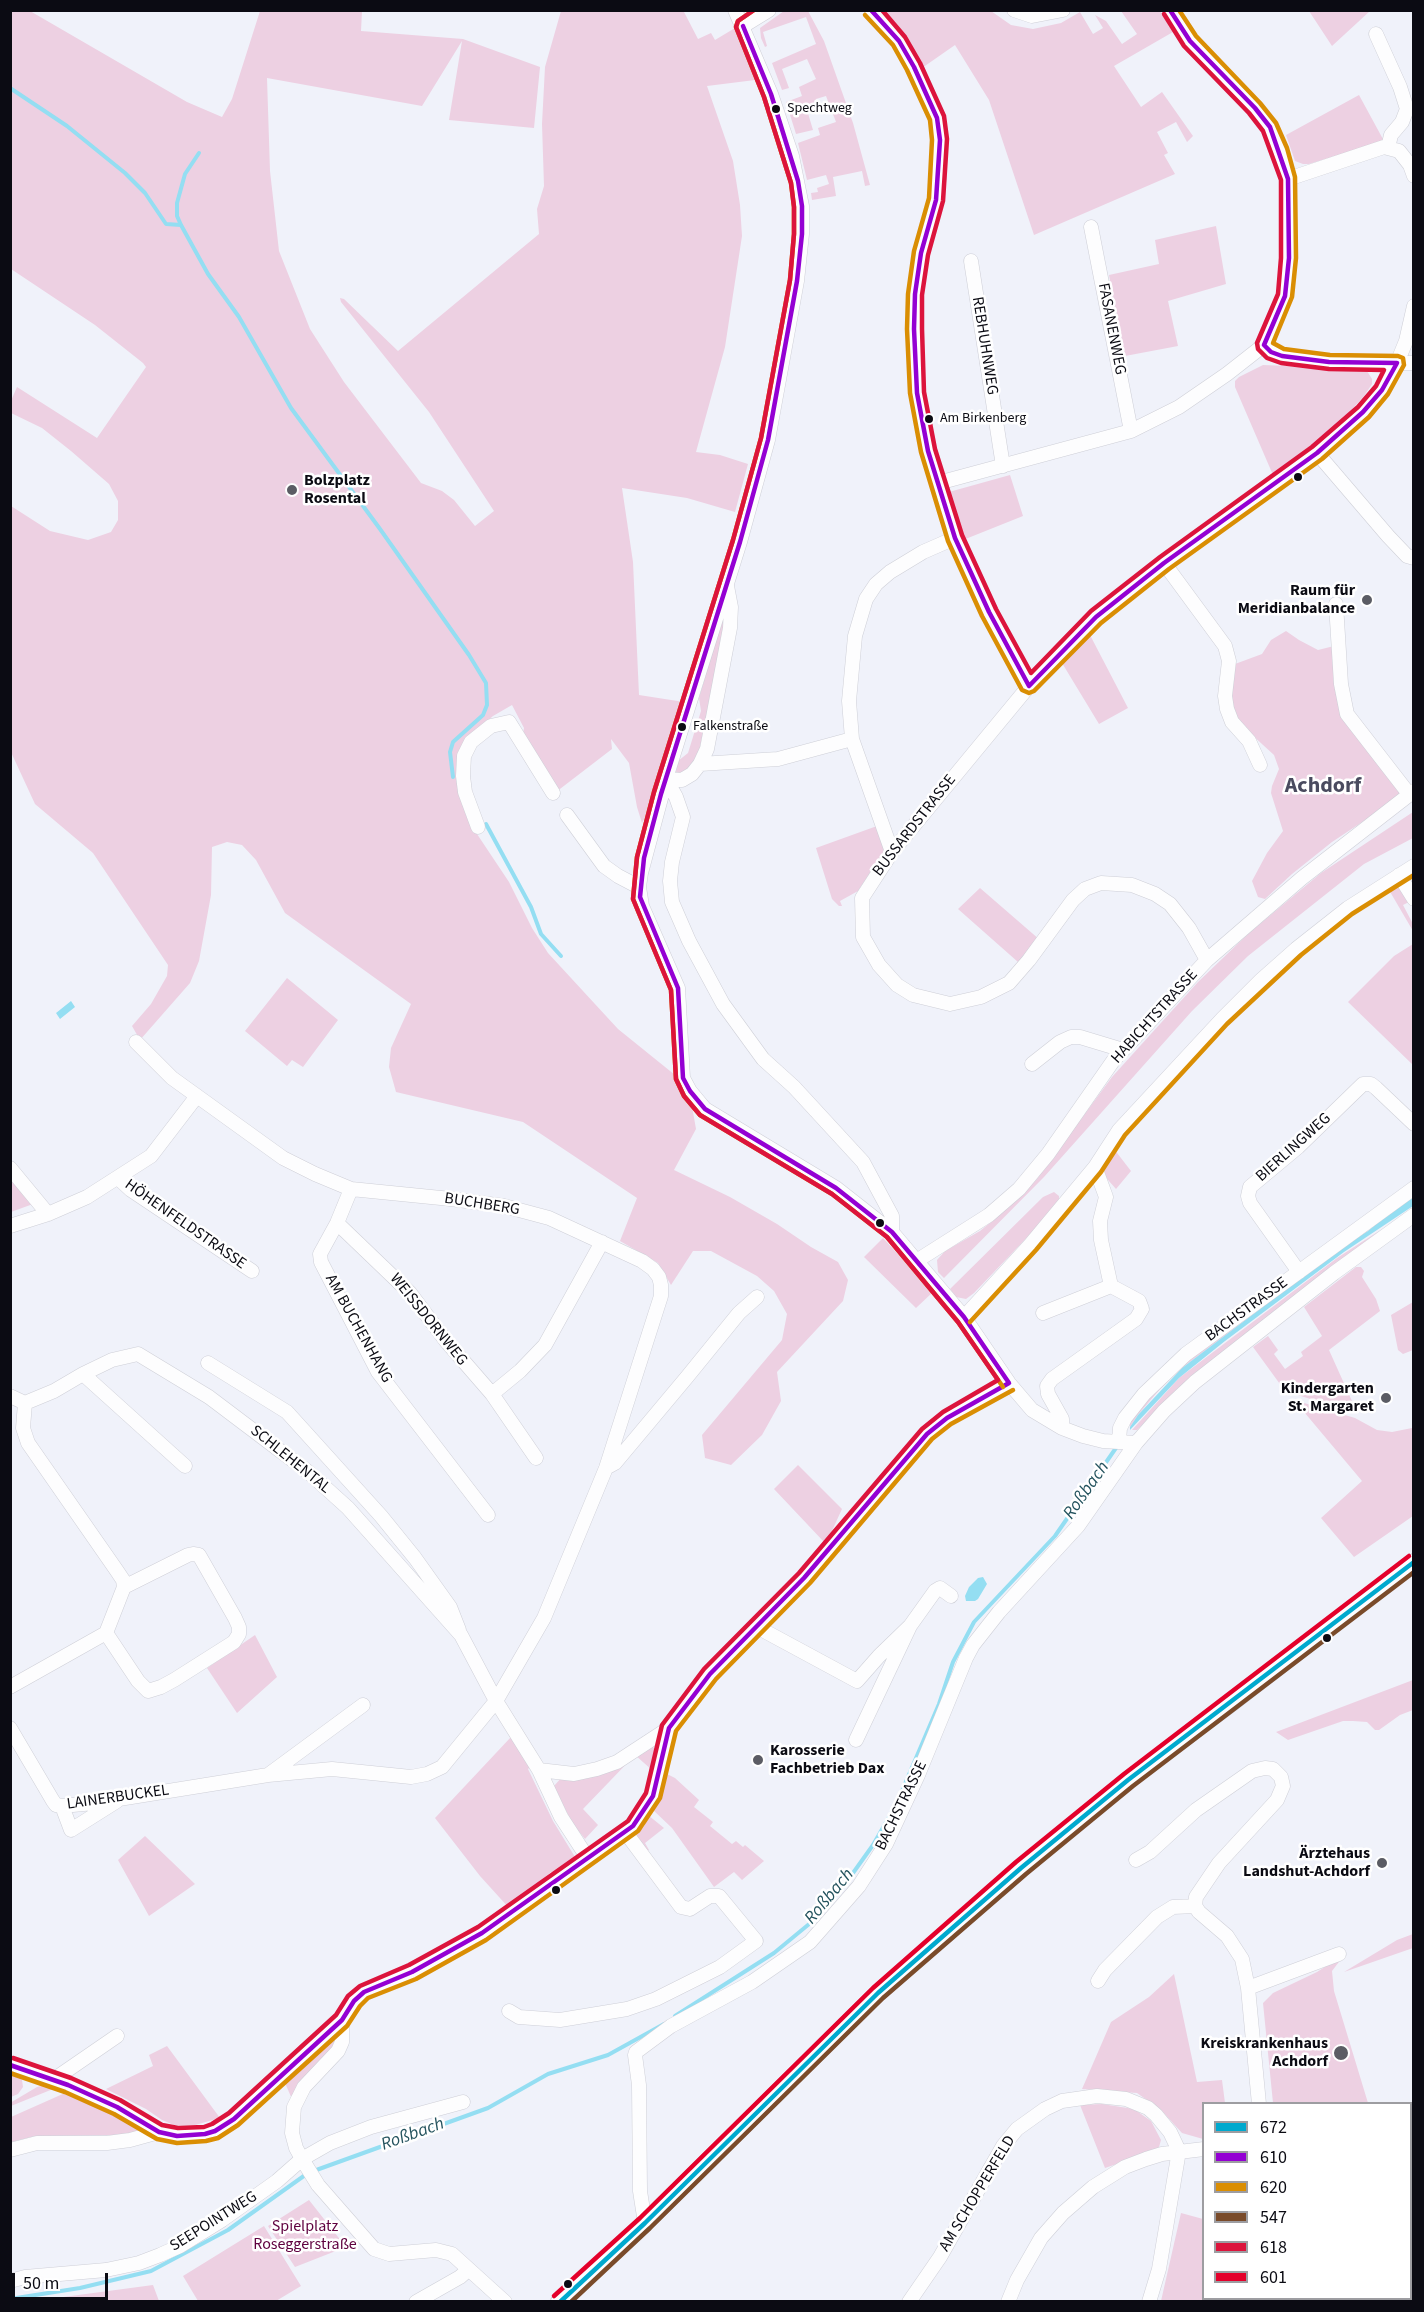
<!DOCTYPE html>
<meta charset="utf-8">
<style>
body{margin:0}
#map{position:relative;width:1424px;height:2312px;overflow:hidden;background:#f0f2fa;font-family:"Source Sans 3",sans-serif}
canvas{display:block}
.frame{position:absolute;inset:0;border:12px solid #0b0b13;pointer-events:none}
.legend{position:absolute;left:1202px;top:2102px;width:210px;height:198px;box-sizing:border-box;background:#fff;border:2px solid #9d9da1;margin:0;padding:8px 10px;list-style:none;font-size:18px;color:#0b0b13}
.legend li{display:flex;align-items:center;gap:12px;height:30px}
.legend b{width:30px;border:2px solid #9d9da1}
.scale{position:absolute;left:12px;top:2273px;width:96px;height:27px;box-sizing:border-box;border:3px solid #0b0b13;border-top:0;padding-left:8px;font-size:18px;line-height:21px;white-space:nowrap;color:#0b0b13;-webkit-text-stroke:4px #fff;paint-order:stroke}
</style>
<div id="map">
<canvas width="1424" height="2312"></canvas>
<div class="frame"></div>
<ul class="legend">
<li><b style="height:8px;background:#00a9ce"></b>672</li>
<li><b style="height:8px;background:#9400d3"></b>610</li>
<li><b style="height:8px;background:#da8e03"></b>620</li>
<li><b style="height:8px;background:#7a4b2a"></b>547</li>
<li><b style="height:8px;background:#dc143c"></b>618</li>
<li><b style="height:8px;background:#e4002b"></b>601</li>
</ul>
<div class="scale">50 m</div>
</div>
<script>
const g = document.querySelector('canvas').getContext('2d');
g.lineJoin = 'round';
function fill(path, color) {
  g.fillStyle = color;
  g.fill(path, 'evenodd');
}
function toPath(rows) {
  const path = new Path2D();
  for (const r of rows) {
    path.moveTo(r[0], r[1]);
    for (let i = 2; i < r.length; i += 2) path.lineTo(r[i], r[i + 1]);
  }
  return path;
}
function trace(path, color, width, dash) {
  g.strokeStyle = color;
  g.lineWidth = width;
  g.lineCap = dash ? 'butt' : 'round';
  g.setLineDash(dash || []);
  g.stroke(path);
}
function label(font, color, halo, rows, align = 'center') {
  g.font = font + ' "Source Sans 3",sans-serif';
  g.lineWidth = 5;
  g.setLineDash([]);
  g.textBaseline = 'middle';
  g.strokeStyle = halo;
  g.fillStyle = color;
  for (const [text, x, y, turn = 0] of rows) {
    g.save();
    g.translate(x, y);
    g.rotate((+turn || 0) * Math.PI / 180);
    g.textAlign = isNaN(turn) ? turn : align;
    if (halo) g.strokeText(text, 0, 0);
    g.fillText(text, 0, 0);
    g.restore();
  }
}
const green = toPath([
 [11,11,30,11,187,102,222,117,232,99,260,11,362,11,361,31,463,39,540,67,534,128,449,120,462,41,422,106,267,78,270,171,279,251,310,329,344,382,421,483,442,491,454,500,475,526,494,511,429,412,341,302,340,298,344,299,398,351,539,234,537,209,544,186,542,124,545,67,561,11,686,11,684,12,698,39,711,33,715,40,735,28,755,80,707,86,733,161,740,205,742,236,725,347,696,452,720,455,748,464,735,512,687,498,622,488,633,562,639,695,684,702,660,772,657,796,642,823,637,807,629,763,611,739,612,749,556,792,523,734,524,728,512,705,493,716,469,737,463,746,473,828,509,882,532,928,548,953,618,1029,675,1075,690,1095,696,1129,674,1170,730,1197,777,1224,811,1247,838,1262,848,1280,843,1301,777,1372,781,1401,762,1435,731,1465,705,1458,702,1435,782,1340,787,1314,774,1291,757,1276,711,1251,693,1251,671,1285,658,1263,620,1241,637,1198,523,1122,396,1092,389,1067,391,1048,411,1004,285,913,256,860,242,845,227,842,212,847,211,895,199,961,190,983,140,1040,132,1026,151,1004,167,976,168,965,93,853,35,804,10,750,11,506,50,531,88,540,111,532,118,520,118,501,109,484,71,451,42,428,11,413,10,403,17,387,97,438,146,367,143,363,95,325,11,269],
 [784,11,808,11,824,41,853,123,870,185,865,186,862,171,833,177,836,196,812,200,811,193,818,192,817,188,829,184,826,175,807,180,798,143,820,135,818,128,836,122,826,96,816,99,818,106,807,110,813,130,796,134,786,102,802,96,799,87,816,79,807,59,782,69,789,88,782,90,772,63,816,44,806,17,763,32,767,46,765,47,761,38,760,28],
 [881,11,991,11,1011,25,1033,29,1061,23,1080,12,1093,34,1103,28,1095,15,1106,21,1122,44,1137,34,1121,11,1160,11,1173,32,1114,66,1141,107,1162,92,1193,136,1187,142,1176,122,1157,132,1168,153,1164,155,1175,174,1034,235,989,100,955,45,922,68,897,27],
 [1309,11,1370,11,1332,46],
 [1359,95,1384,141,1309,164,1303,164,1295,161,1286,135],
 [1216,226,1226,284,1168,301,1178,346,1125,356,1109,275,1159,264,1155,240],
 [1263,365,1363,369,1367,371,1372,379,1372,384,1364,396,1339,424,1318,443,1273,475,1235,387,1235,381,1239,377],
 [1010,475,1023,516,963,540,949,501,949,492],
 [725,607,727,611,697,763,680,774,676,772,678,761,688,753,701,711,699,698],
 [1286,631,1299,640,1318,650,1338,645,1344,706,1400,792,1397,799,1332,842,1292,874,1265,899,1258,897,1252,881,1267,853,1283,831,1271,793,1272,786,1279,769,1274,755,1239,723,1233,711,1231,699,1235,664,1262,654,1271,640],
 [1090,635,1128,708,1099,724,1062,663],
 [1413,812,1413,838,1364,864,1248,956,1192,1011,1044,1177,944,1278,938,1272,937,1260,945,1251,980,1231,996,1218,1036,1180,1112,1077,1198,982,1249,933,1321,873],
 [877,826,885,849,883,853,858,891,840,901,842,906,839,906,832,899,816,848],
 [1400,886,1409,902,1403,905,1413,924,1413,931,1389,890],
 [980,888,1040,940,1018,962,958,909],
 [1413,944,1413,1065,1348,1002,1394,956],
 [287,978,338,1020,303,1067,292,1060,287,1066,245,1031],
 [1114,1149,1131,1171,1116,1189,1101,1172],
 [10,1172,33,1204,11,1212,10,1212],
 [1054,1192,1059,1196,1059,1201,1035,1229,974,1293,966,1299,956,1297,950,1289,1043,1197],
 [1376,1219,1376,1223,1368,1231,1332,1255,1182,1368,1160,1389,1138,1415,1130,1427,1129,1419,1135,1412,1183,1362],
 [1382,1229,1330,1268,1162,1405,1137,1430,1132,1430,1179,1378,1337,1258],
 [883,1238,933,1292,916,1308,864,1257],
 [1356,1267,1361,1267,1364,1271,1362,1277,1376,1299,1380,1311,1329,1350,1356,1410,1355,1413,1285,1391,1253,1347,1268,1336,1278,1350,1274,1354,1285,1369,1303,1356,1301,1352,1322,1336,1304,1307],
 [1413,1302,1413,1350,1403,1354,1398,1350,1391,1315],
 [1294,1400,1355,1418,1377,1430,1392,1432,1412,1428,1413,1430,1413,1516,1354,1557,1321,1518,1362,1481],
 [798,1465,842,1509,830,1535,824,1542,774,1489],
 [255,1635,277,1677,237,1713,207,1668],
 [1413,1680,1413,1710,1400,1715,1379,1730,1375,1730,1367,1722,1353,1721,1343,1721,1288,1740,1276,1732],
 [511,1737,531,1766,528,1769,553,1821,575,1857,554,1875,551,1872,544,1878,546,1881,509,1908,480,1876,435,1818],
 [649,1744,657,1750,652,1770,635,1755,583,1809,598,1825,585,1839,572,1823,554,1786,562,1777],
 [667,1774,675,1778,699,1800,694,1807,713,1822,710,1826,732,1844,736,1841,743,1847,745,1845,764,1861,742,1880,734,1872,714,1887,672,1828,652,1809],
 [648,1815,664,1828,645,1843,649,1850,646,1852,636,1835,639,1828,642,1829,645,1825,643,1823],
 [145,1836,195,1884,149,1916,118,1860],
 [1413,1934,1413,1948,1344,1972,1397,1940],
 [1345,1954,1332,1971,1334,1991,1368,2103,1273,2103,1263,2003,1273,1993,1317,1972],
 [1174,1974,1197,2082,1222,2080,1225,2103,1204,2104,1203,2139,1182,2133,1161,2110,1137,2093,1082,2089,1111,2022,1149,1997],
 [334,2038,334,2044,330,2051,299,2083,292,2099,285,2083],
 [167,2046,220,2118,195,2125,174,2125,162,2120,146,2109,106,2089,153,2066,149,2055],
 [11,2073,19,2076,22,2080,23,2087,18,2094,11,2097],
 [45,2085,53,2089,11,2106,10,2103,37,2087],
 [65,2093,136,2121,143,2130,126,2135,36,2136,11,2142,11,2117],
 [1102,2104,1134,2109,1151,2121,1161,2140,1159,2147,1152,2152,1105,2168,1080,2105],
 [309,2200,346,2247,295,2267,268,2226],
 [1181,2213,1203,2219,1204,2298,1297,2299,1296,2301,1161,2301],
 [264,2226,301,2286,276,2301,198,2301,183,2276],
 [153,2285,159,2301,41,2300]
]);
const water = toPath([
 [71,1001,75,1007,60,1019,56,1013],
 [1413,1191,1413,1206,1344,1252,1225,1341,1179,1378,1130,1430,1130,1427,1138,1415,1182,1368,1342,1247,1368,1231],
 [983,1577,987,1584,978,1599,975,1601,966,1601,965,1596,969,1587,978,1578]
]);
const stream = toPath([
 [10,88,67,126,125,173,145,193,166,224,181,225],
 [199,153,185,174,177,203,177,216,181,225,208,274,239,317,291,408,380,529,469,655,486,683,487,705,483,715,453,742,450,752,453,777],
 [486,824,531,907,541,934,561,956],
 [675,2016,774,1953,814,1920,848,1880,873,1845,896,1805,939,1704,953,1662,974,1622,1055,1536,1118,1445],
 [10,2299,80,2288,151,2271,228,2230,308,2173,488,2108,548,2074,608,2055,664,2024]
]);
const minor = toPath([
 [735,10,771,94,792,156,802,206,802,234,797,281,768,440,740,542,668,772,641,873,639,887,642,906,678,988,683,1078,690,1091,705,1109,836,1188,892,1232,964,1317,1009,1383,1032,1410,1062,1428,1083,1436,1103,1441,1136,1443],
 [871,10,899,41,914,67,937,118,940,140,939,178,936,200,921,253,915,294,914,329,917,393,928,451,955,538,989,612,1029,686],
 [1014,10,1032,16,1063,10],
 [743,26,769,10],
 [1376,34,1400,87,1407,109,1402,122,1391,135,1388,148],
 [1288,179,1384,147,1399,151,1410,165,1414,176],
 [1091,227,1131,431],
 [971,261,1003,466],
 [1264,345,1276,355,1329,362,1414,363],
 [1317,453,1388,536,1407,556,1414,558],
 [938,483,1131,431,1179,407,1227,374,1264,345,1275,322,1285,296,1289,258,1288,179,1280,151,1270,127,1255,108,1190,41,1170,10],
 [1164,563,1225,646,1229,661,1225,696,1227,709,1232,722,1249,741,1260,765],
 [1336,604,1341,684,1347,714,1409,794],
 [700,764,778,759,852,739],
 [666,779,676,797,683,817,672,862,670,881,672,902,689,941,723,1004,763,1059,794,1087,863,1162,892,1216,892,1232],
 [666,779,682,780,692,774,700,764,707,749,730,628,731,607,727,586],
 [567,815,604,866,618,876,639,887],
 [478,827,465,792,463,776,464,756,471,742,491,726,509,722,553,793],
 [892,852,852,739,849,701,855,636,866,599,876,584,890,572,923,552,955,538],
 [1399,875,1414,899],
 [1207,960,1189,928,1170,904,1155,894,1132,885,1101,883,1085,889,1073,900,1029,960,1009,983,981,997,950,1004,913,995,897,985,879,965,863,937,862,898,892,852,1029,686,1096,617,1164,563,1317,453,1363,412,1382,390,1397,363,1406,341,1414,306],
 [1032,1064,1060,1042,1071,1037,1080,1037,1123,1050],
 [10,1168,48,1214],
 [118,1178,131,1190,252,1271],
 [351,1189,337,1223,320,1254,321,1262,378,1372,488,1515],
 [337,1223,410,1293,446,1341,492,1394,536,1458],
 [10,1226,48,1214,87,1197,151,1156,197,1096],
 [918,1260,989,1215,1019,1189,1048,1154,1113,1061,1207,960,1302,878,1414,791],
 [1299,1272,1250,1203,1248,1196,1250,1187,1298,1147,1363,1084,1371,1084,1376,1088,1414,1124],
 [1043,1313,1111,1286],
 [964,1317,1030,1245,1095,1167,1119,1130,1222,1019,1261,980,1296,949,1348,908,1414,866],
 [208,1363,287,1412,381,1516,415,1558,450,1607,459,1630],
 [83,1374,185,1466],
 [492,1394,520,1371,545,1345,602,1242],
 [10,1396,25,1403,54,1391,83,1374,112,1360,138,1354,209,1397,307,1471,348,1508,461,1635,496,1701,539,1770,561,1817,587,1857],
 [1062,1428,1062,1419,1048,1394,1047,1386,1052,1379,1136,1319,1142,1309,1139,1301,1111,1286,1101,1240,1100,1221,1106,1197,1095,1167],
 [1119,1441,1120,1428,1125,1418,1144,1394,1186,1354,1414,1188],
 [606,1468,615,1463,687,1377,739,1313,757,1297],
 [757,1627,857,1681,879,1656,910,1626],
 [106,1633,138,1681,148,1691,161,1687,174,1680,234,1642,239,1634,239,1627,235,1618,199,1555,193,1554,188,1555,124,1587],
 [10,1687,106,1633,124,1587,123,1580,117,1571,28,1443,23,1428,25,1403],
 [10,1728,53,1801,56,1805,62,1806,94,1803,268,1775,332,1769,411,1777,427,1774,442,1767,496,1701,544,1618,606,1468,661,1296,661,1285,659,1277,653,1269,642,1261,549,1218,504,1206,451,1199,351,1189,315,1174,283,1158,172,1078,136,1042],
 [856,1740,910,1626,935,1591,940,1588,951,1596],
 [539,1770,574,1774,597,1769,617,1762,669,1728],
 [268,1775,363,1705],
 [62,1806,71,1830,117,1801],
 [1136,1860,1150,1852,1196,1810,1252,1771,1265,1768,1273,1769,1281,1777,1283,1786,1277,1800,1219,1863,1196,1897,1195,1906,1199,1912,1227,1936,1242,1959,1248,1988,1259,2104],
 [1098,1981,1105,1970,1157,1917,1173,1907,1195,1906],
 [1248,1988,1339,1954],
 [509,2011,519,2017,560,2020,627,2009,656,1999,720,1967,756,1941,719,1896,710,1896,690,1909,681,1907,626,1833],
 [342,2020,342,2042,338,2051,304,2087,294,2107,292,2133,296,2148,302,2159,318,2185,374,2249,389,2254,436,2250,452,2254,505,2302],
 [10,2065,37,2076,68,2085,117,2107,159,2132],
 [53,2080,117,2036],
 [10,2150,37,2143,107,2143,130,2140,159,2132,177,2136,192,2136,215,2131,234,2119,342,2020,354,2001,364,1992,412,1972,482,1933,587,1857,626,1833,640,1817,653,1796,669,1728,710,1674,804,1578,853,1523,927,1434,947,1418,1009,1383],
 [645,2223,640,2191,639,2085,635,2055,636,2052,671,2026,752,1982,810,1942,859,1886,886,1844,918,1775,966,1658,973,1645,999,1612,1078,1526,1136,1443,1164,1411,1195,1382,1334,1273,1414,1215],
 [1410,2248,1414,2251],
 [10,2281,25,2277,106,2270,139,2263,160,2255,180,2246,222,2220,277,2181,302,2159,330,2143,371,2127,463,2102],
 [416,2302,460,2277,468,2270],
 [909,2302,940,2257,1003,2146,1017,2129,1045,2109,1062,2101,1097,2096,1126,2099,1148,2108,1156,2115,1170,2132,1179,2151],
 [1008,2302,1017,2280,1041,2238,1063,2213,1093,2187,1125,2167,1146,2159,1162,2154,1204,2149],
 [1149,2302,1159,2269,1179,2151],
 [1304,2302,1306,2298]
]);
const major = toPath([
 [559,2302,645,2223,878,1993,1021,1868,1128,1780,1234,1701,1414,1562]
]);
const bus1 = toPath([
 [560,2302,645,2223,878,1993,1021,1868,1128,1780,1414,1562]
]);
const bus2 = toPath([
 [871,10,899,41,914,67,937,118,940,140,936,200,921,253,915,294,914,329,917,393,928,451,955,538,989,612,1029,686],
 [1170,10,1190,41,1255,108,1270,127,1288,179,1289,258,1285,296,1264,345],
 [743,26,771,94,798,181,802,206,802,234,797,281,768,440,740,542,661,794,644,858,640,897,678,988,683,1078,690,1091,705,1109,836,1188,892,1232,964,1317,1009,1383],
 [1264,345,1271,352,1282,356,1329,362,1397,363],
 [1029,686,1096,617,1164,563,1317,453,1363,412,1382,390,1397,363],
 [10,2065,68,2085,117,2107,159,2132,177,2136,205,2134,215,2131,234,2119,342,2020,354,2001,364,1992,412,1972,482,1933,633,1826,653,1796,669,1728,710,1674,804,1578,927,1434,947,1418,1009,1383]
]);
const bus3 = toPath([
 [754,10,738,21,736,27,764,97,791,183,794,207,794,234,790,280,761,438,733,540,654,792,637,857,633,899,671,990,676,1079,684,1096,700,1115,832,1194,887,1237,958,1322,1003,1387],
 [865,15,893,45,907,70,930,120,932,140,929,198,914,251,908,294,907,329,910,393,921,452,948,541,982,616,1022,690,1029,693,1034,691,1101,623,1169,569,1322,459,1369,417,1388,394,1404,365,1403,358,1398,356,1330,355,1284,349,1273,343,1292,297,1296,258,1295,177,1287,148,1276,123,1260,103,1196,36,1179,10],
 [970,1322,1036,1250,1101,1172,1125,1135,1227,1024,1301,955,1352,914,1414,875],
 [10,2073,65,2092,114,2114,157,2139,177,2143,206,2141,218,2138,238,2125,347,2026,360,2006,368,1998,416,1979,486,1940,638,1831,660,1798,676,1731,716,1679,810,1583,932,1439,951,1424,1013,1390]
]);
const bus4 = toPath([
 [571,2302,650,2228,883,1998,1026,1874,1133,1786,1414,1572]
]);
const bus5 = toPath([
 [882,10,905,37,920,63,944,116,947,139,943,201,928,255,922,295,922,329,924,392,935,449,962,535,996,609,1031,673,1091,611,1160,557,1312,447,1358,407,1376,386,1384,370,1329,369,1281,363,1267,358,1258,349,1257,343,1278,294,1281,258,1281,180,1263,131,1249,113,1184,46,1164,14],
 [13,2058,71,2078,120,2100,162,2125,178,2128,204,2127,212,2124,229,2113,336,2015,348,1996,360,1986,409,1965,478,1927,628,1821,646,1793,662,1725,704,1669,799,1573,922,1429,943,1412,998,1380,958,1322,887,1237,832,1194,700,1115,684,1096,676,1079,671,990,633,899,637,857,654,792,733,540,761,438,790,280,794,234,794,207,791,183,764,97,736,27,738,21,754,10]
]);
const bus6 = toPath([
 [554,2296,640,2218,873,1988,1016,1862,1124,1774,1409,1556]
]);
const markers = [
 [776,109,5,"#0b0b13"],
 [929,419,5,"#0b0b13"],
 [1298,477,5,"#0b0b13"],
 [292,490,6,"#5b5c64"],
 [1367,600,6,"#5b5c64"],
 [682,727,5,"#0b0b13"],
 [880,1223,5,"#0b0b13"],
 [1386,1398,6,"#5b5c64"],
 [1327,1638,5,"#0b0b13"],
 [758,1760,6,"#5b5c64"],
 [1382,1863,6,"#5b5c64"],
 [556,1890,5,"#0b0b13"],
 [1341,2053,8,"#5b5c64"],
 [568,2284,5,"#0b0b13"]
];
const busNames = [
 ["Spechtweg",787,109],
 ["Am Birkenberg",940,419],
 ["Falkenstraße",693,727]
];
const streetNames = [
 ["FASANENWEG",1111,329,79],
 ["REBHUHNWEG",984,346,81],
 ["BUSSARDSTRASSE",915,826,-52],
 ["HABICHTSTRASSE",1155,1017,-48],
 ["BIERLINGWEG",1294,1148,-42],
 ["BUCHBERG",482,1205,9],
 ["HÖHENFELDSTRASSE",185,1225,35],
 ["BACHSTRASSE",1247,1310,-36],
 ["WEISSDORNWEG",428,1320,51],
 ["AM BUCHENHANG",358,1329,61],
 ["SCHLEHENTAL",290,1460,39],
 ["LAINERBUCKEL",118,1798,-8],
 ["BACHSTRASSE",902,1806,-64],
 ["AM SCHOPPERFELD",978,2194,-59],
 ["SEEPOINTWEG",214,2222,-32]
];
const poiNames = [
 ["Bolzplatz",304,481,"left"],
 ["Rosental",304,499,"left"],
 ["Raum für",1355,591],
 ["Meridianbalance",1355,609],
 ["Kindergarten",1374,1389],
 ["St. Margaret",1374,1407],
 ["Karosserie",770,1751,"left"],
 ["Fachbetrieb Dax",770,1769,"left"],
 ["Ärztehaus",1370,1854],
 ["Landshut-Achdorf",1370,1872],
 ["Kreiskrankenhaus",1328,2044],
 ["Achdorf",1328,2062]
];
const parkNames = [
 ["Spielplatz",305,2227],
 ["Roseggerstraße",305,2245]
];
const waterNames = [
 ["Roßbach",1087,1491,-55],
 ["Roßbach",830,1897,-50],
 ["Roßbach",413,2135,-20]
];
const districtNames = [
 ["Achdorf",1323,787]
];
fill(green, '#edd0e2');
fill(water, '#94def2');
trace(stream, '#94def2', 4);
trace(minor, '#cecfd7', 15);
trace(major, '#cecfd7', 18);
trace(minor, '#fdfdfe', 14);
trace(major, '#fdfdfe', 16);
trace(bus1, '#00a9ce', 4.5);
trace(bus2, '#9400d3', 4.5);
trace(bus3, '#da8e03', 4.5);
trace(bus4, '#7a4b2a', 4.5);
trace(bus5, '#dc143c', 4.5);
trace(bus6, '#e4002b', 4.5);
for (const [x, y, r, color] of markers) {
  const dot = new Path2D();
  dot.arc(x, y, r, 0, 2 * Math.PI);
  g.fillStyle = color;
  g.fill(dot);
  trace(dot, '#fff', 2);
}
label('14px', '#0b0b13', '#fff', busNames, 'left');
label('16px', '#0b0b13', '#fff', streetNames);
label('bold 16px', '#0b0b13', '#fff', poiNames, 'right');
label('16px', '#5f013f', '#fff', parkNames);
label('italic 18px', '#24535e', '#fff', waterNames);
label('bold 22px', '#4a4b5f', '#fff', districtNames);
</script>
